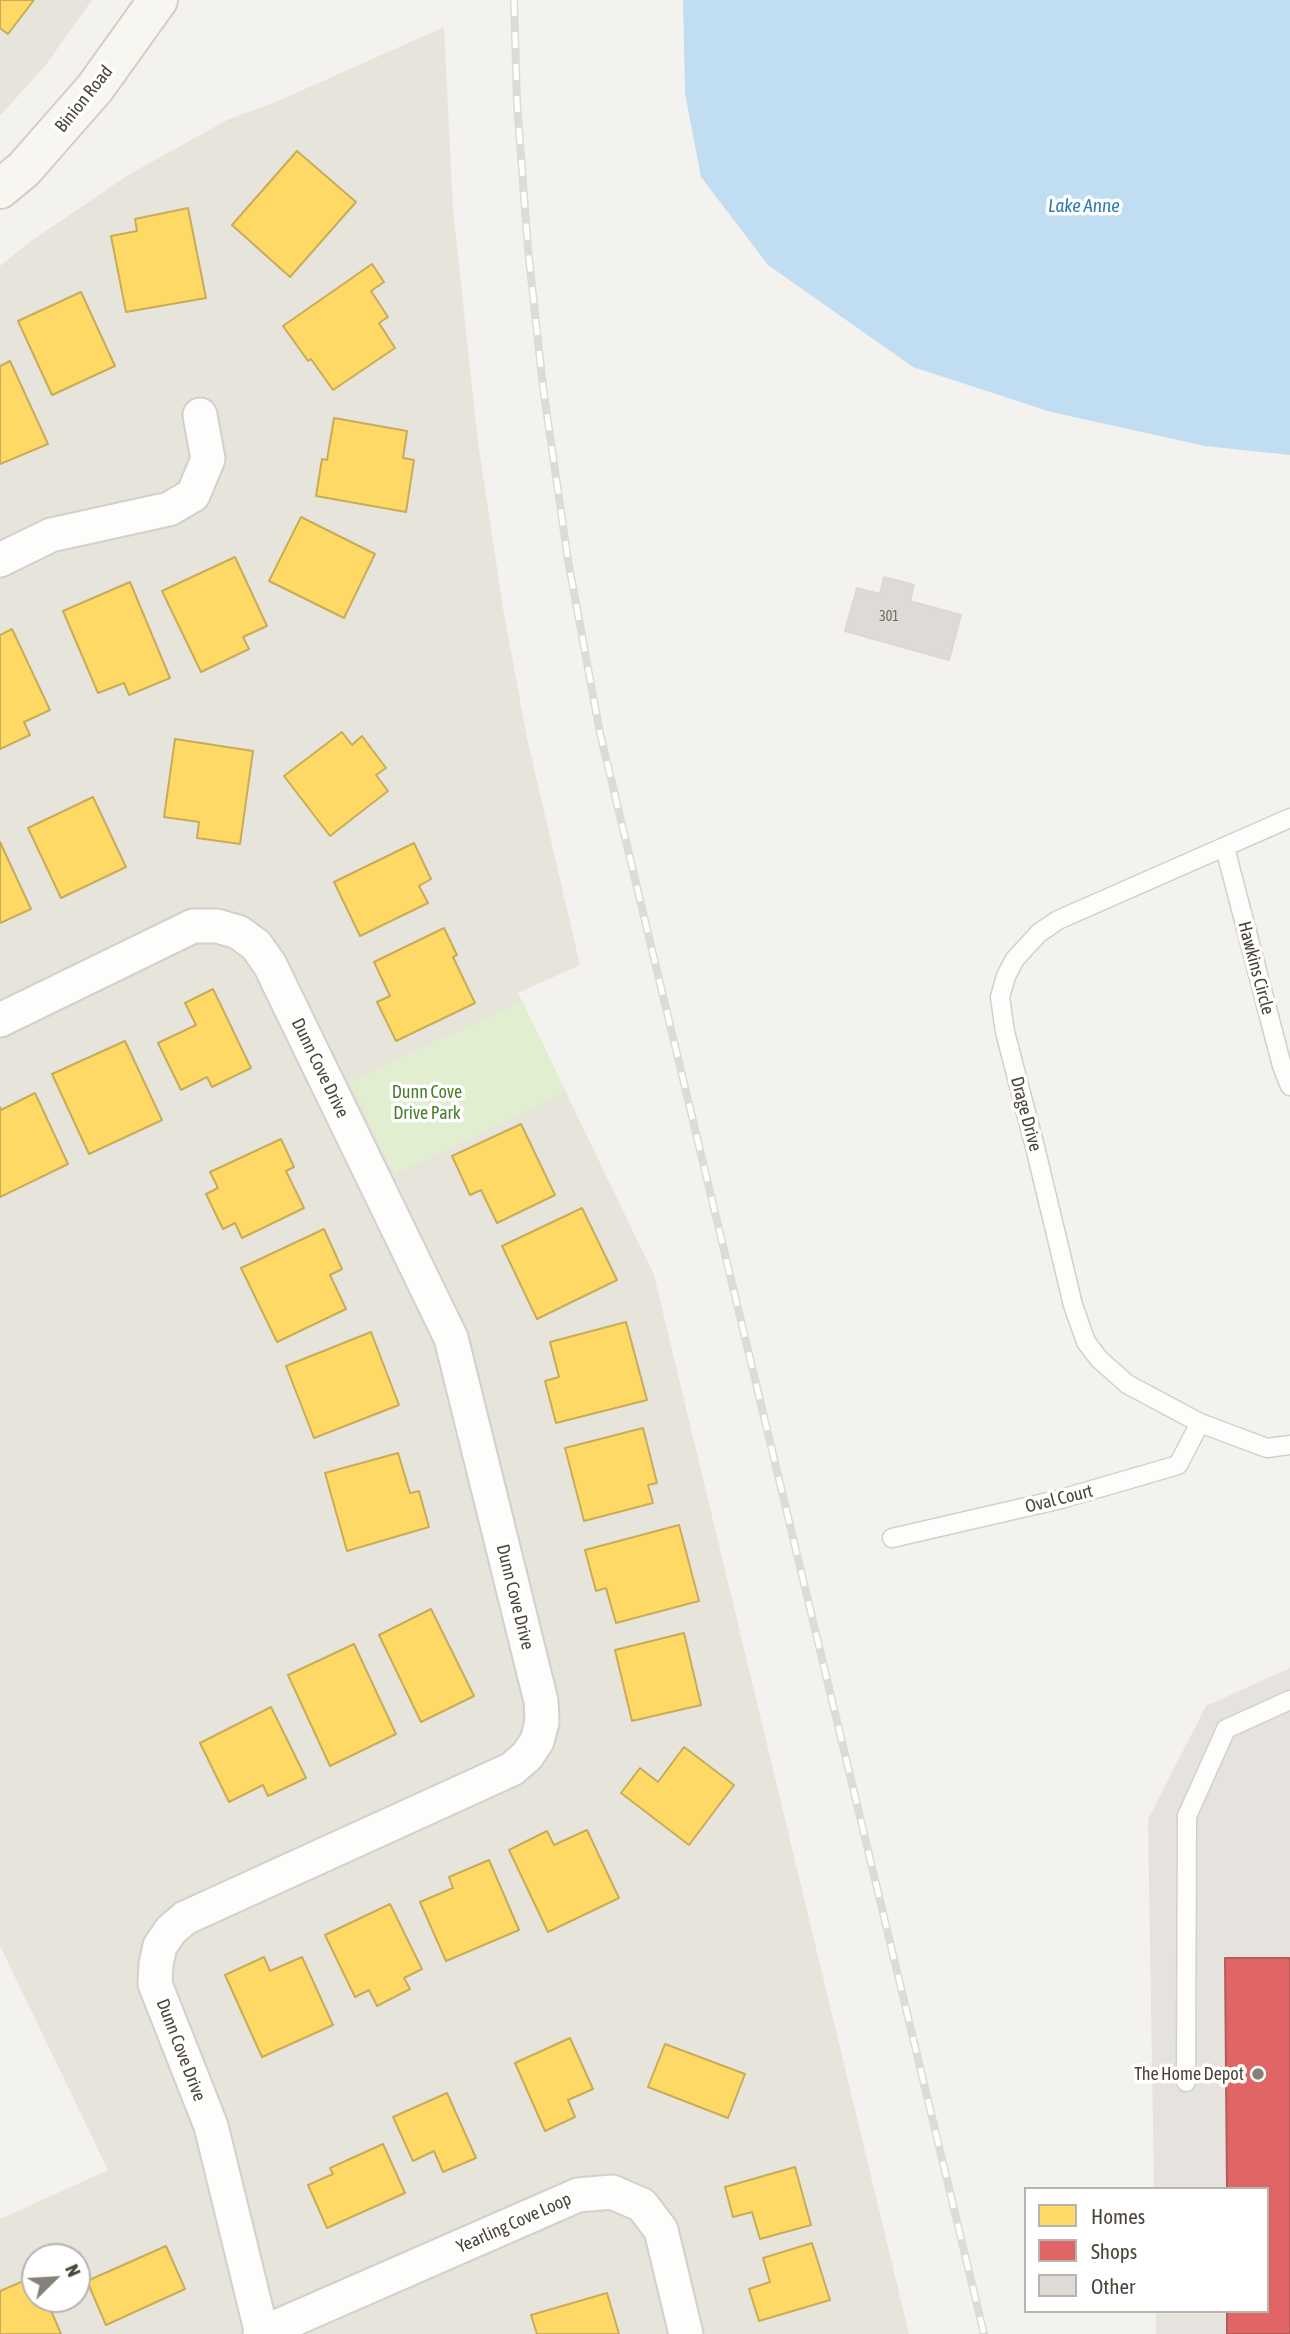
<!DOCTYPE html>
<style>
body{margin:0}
#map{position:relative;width:1290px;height:2334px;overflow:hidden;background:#f4f2ee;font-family:"Asap Condensed",sans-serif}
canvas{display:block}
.legend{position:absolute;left:1024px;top:2187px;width:245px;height:126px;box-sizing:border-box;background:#fff;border:2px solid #b7b4b0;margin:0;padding:9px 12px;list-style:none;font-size:21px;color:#4b4439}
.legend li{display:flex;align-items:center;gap:14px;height:35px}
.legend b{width:35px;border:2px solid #b7b4b0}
.north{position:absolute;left:21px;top:2243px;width:70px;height:70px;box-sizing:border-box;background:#fff;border:2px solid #b7b4b0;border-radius:50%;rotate:66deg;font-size:19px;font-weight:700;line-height:28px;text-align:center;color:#4b4439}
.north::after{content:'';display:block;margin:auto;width:24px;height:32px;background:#868178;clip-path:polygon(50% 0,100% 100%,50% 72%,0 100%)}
</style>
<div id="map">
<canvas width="1290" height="2334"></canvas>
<ul class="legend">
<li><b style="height:19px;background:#ffd966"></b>Homes</li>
<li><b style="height:19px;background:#e06666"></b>Shops</li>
<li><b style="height:19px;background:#dedbd6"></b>Other</li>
</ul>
<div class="north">N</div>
</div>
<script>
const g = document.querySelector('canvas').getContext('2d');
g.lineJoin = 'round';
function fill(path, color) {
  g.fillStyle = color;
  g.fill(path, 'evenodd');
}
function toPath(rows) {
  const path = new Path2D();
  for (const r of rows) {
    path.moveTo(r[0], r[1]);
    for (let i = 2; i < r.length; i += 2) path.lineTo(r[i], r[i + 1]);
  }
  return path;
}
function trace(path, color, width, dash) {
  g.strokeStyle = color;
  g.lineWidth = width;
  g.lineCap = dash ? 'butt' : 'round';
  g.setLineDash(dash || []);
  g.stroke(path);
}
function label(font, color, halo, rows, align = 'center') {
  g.font = font + ' "Asap Condensed",sans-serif';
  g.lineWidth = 7;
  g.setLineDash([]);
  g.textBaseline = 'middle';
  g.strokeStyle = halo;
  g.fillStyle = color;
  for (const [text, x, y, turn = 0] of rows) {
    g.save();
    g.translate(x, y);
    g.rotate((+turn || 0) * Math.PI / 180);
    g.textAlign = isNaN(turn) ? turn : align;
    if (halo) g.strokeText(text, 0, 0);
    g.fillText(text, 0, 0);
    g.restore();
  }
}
const residential = toPath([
 [0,0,92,0,45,66,0,116],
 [444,27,453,209,478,442,503,608,527,738,580,965,518,993,654,1275,909,2334,0,2334,0,2219,108,2170,0,1946,0,266,27,244,128,175,227,120,278,101],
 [35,2257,77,2257,77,2299,35,2299]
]);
const green = toPath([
 [522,1001,566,1092,394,1175,350,1082]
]);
const parking = toPath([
 [1290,1668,1290,2334,1156,2334,1156,2311,1267,2311,1267,2189,1154,2189,1148,1819,1206,1706]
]);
const water = toPath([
 [683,0,1290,0,1290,455,1205,446,1051,412,913,367,768,265,701,177,685,93]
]);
const homes = toPath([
 [0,0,34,0,8,34,0,28,0,0],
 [297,151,356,202,290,277,232,225,297,151],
 [188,208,206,298,126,312,111,236,137,231,135,219,188,208],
 [372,264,384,282,371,291,388,317,379,323,395,348,333,390,311,359,308,361,283,326,372,264],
 [81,292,115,366,52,395,18,321,81,292],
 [10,361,48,444,0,464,0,366,10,361],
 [334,418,407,431,403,458,414,460,406,512,316,496,322,459,327,460,334,418],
 [301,517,375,554,344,618,269,581,301,517],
 [235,557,267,626,243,637,249,649,201,672,162,591,235,557],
 [130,582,170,678,129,695,124,683,98,693,63,611,130,582],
 [12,629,50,710,24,722,30,735,0,749,0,635,12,629],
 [342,732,352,745,362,736,386,768,376,775,388,791,330,836,284,776,342,732],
 [175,739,253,751,240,844,197,838,199,822,164,817,175,739],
 [93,797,126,867,61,898,28,828,93,797],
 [0,842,31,909,0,923,0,842],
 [414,843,431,879,419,886,428,903,360,936,334,882,414,843],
 [444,928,457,955,453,957,475,1003,396,1041,377,1002,390,996,374,962,444,928],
 [213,989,251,1068,212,1087,207,1077,181,1090,158,1043,196,1025,185,1003,213,989],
 [125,1041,162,1120,89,1154,52,1074,125,1041],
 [35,1093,68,1164,0,1197,0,1107,1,1110,35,1093],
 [521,1124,555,1195,497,1223,481,1190,470,1195,452,1156,521,1124],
 [281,1139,294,1167,286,1171,304,1208,242,1238,235,1223,223,1229,206,1194,218,1188,210,1172,281,1139],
 [582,1208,617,1280,537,1319,502,1246,582,1208],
 [324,1229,342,1269,330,1275,346,1309,277,1342,241,1268,324,1229],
 [626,1322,647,1400,556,1423,545,1381,559,1377,550,1342,626,1322],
 [371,1332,399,1405,314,1438,286,1366,371,1332],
 [643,1428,657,1483,648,1485,653,1503,584,1521,565,1448,643,1428],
 [398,1453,410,1493,419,1491,429,1527,347,1551,325,1473,398,1453],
 [679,1525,699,1601,616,1623,606,1588,596,1591,585,1550,679,1525],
 [431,1609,474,1696,421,1722,379,1635,431,1609],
 [684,1633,701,1705,632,1721,615,1650,684,1633],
 [354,1644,396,1734,330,1766,288,1675,354,1644],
 [271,1707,306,1778,268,1796,263,1785,229,1802,200,1743,271,1707],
 [684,1747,734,1785,689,1845,621,1793,640,1768,658,1782,684,1747],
 [587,1830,619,1898,548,1932,509,1850,547,1831,554,1845,587,1830],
 [489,1860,519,1930,446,1961,420,1902,453,1888,449,1877,489,1860],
 [390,1904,422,1969,404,1978,410,1989,377,2006,369,1990,355,1997,325,1935,390,1904],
 [264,1957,270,1971,302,1957,333,2025,262,2057,225,1975,264,1957],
 [570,2038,593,2089,568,2100,575,2117,545,2131,515,2063,570,2038],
 [665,2044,745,2074,728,2118,648,2087,665,2044],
 [447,2093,476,2158,443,2172,434,2151,413,2161,393,2117,447,2093],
 [383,2144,405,2193,327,2228,308,2185,333,2174,330,2168,383,2144],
 [795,2167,811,2225,760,2239,752,2212,733,2217,725,2187,795,2167],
 [812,2243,830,2300,759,2321,749,2289,770,2282,763,2258,812,2243],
 [166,2246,185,2289,106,2325,87,2281,166,2246],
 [35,2276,35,2299,46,2299,61,2334,0,2334,0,2291,35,2276],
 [607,2293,619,2334,537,2334,531,2315,607,2293]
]);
const shops = toPath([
 [1225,1958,1290,1958,1290,2334,1227,2334,1227,2311,1267,2311,1267,2189,1227,2189,1225,1958]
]);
const building = toPath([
 [884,577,914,585,910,601,961,615,949,660,845,631,857,588,880,594,884,577]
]);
const lane = toPath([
 [1290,818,1058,920,1039,933,1015,959,1006,976,1000,997,1005,1032,1035,1147,1073,1305,1086,1342,1099,1359,1127,1384,1200,1423,1267,1448,1290,1445],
 [1225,848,1282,1066,1290,1086],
 [892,1538,1061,1499,1178,1465,1200,1423],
 [1186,2082,1187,1816,1226,1729,1290,1700]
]);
const street = toPath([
 [0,560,51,535,169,509,193,495,208,459,200,415],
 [0,1020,193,926,217,926,238,932,256,945,270,965,451,1338,541,1701,542,1722,537,1741,527,1756,512,1769,185,1918,171,1930,160,1946,156,1964,155,1984,211,2126,262,2334],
 [260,2334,578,2195,612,2192,642,2205,661,2230,686,2334]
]);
const secondary = toPath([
 [0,189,24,169,95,88,158,0]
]);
const rail = toPath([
 [514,0,517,103,528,249,543,387,568,560,600,733,984,2334]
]);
const markers = [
 [1258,2074,7,"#868178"]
];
const numberNames = [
 ["301",889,617]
];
const streetNames = [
 ["Binion Road",84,99,-51],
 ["Hawkins Circle",1256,968,75],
 ["Dunn Cove Drive",320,1068,64],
 ["Drage Drive",1026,1114,75],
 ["Oval Court",1059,1499,-14],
 ["Dunn Cove Drive",515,1597,76],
 ["Dunn Cove Drive",181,2050,69],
 ["Yearling Cove Loop",514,2223,-24]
];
const parkNames = [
 ["Dunn Cove",427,1092],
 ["Drive Park",427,1113]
];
const poiNames = [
 ["The Home Depot",1244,2074]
];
const waterNames = [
 ["Lake Anne",1084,206]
];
fill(residential, '#e7e4dc');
fill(green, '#e1eecf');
fill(parking, '#e6e3df');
fill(water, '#c0ddf1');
fill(homes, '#ffd966');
trace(homes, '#c9ac58', 2);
fill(shops, '#e06666');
trace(shops, '#b35c58', 2);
fill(building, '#dedbd6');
trace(building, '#dcd9d4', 2);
trace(lane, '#d2d0cb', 21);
trace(street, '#d2d0cb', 37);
trace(secondary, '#d3cfc5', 42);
trace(lane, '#fdfdfc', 18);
trace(street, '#fdfdfc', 33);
trace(secondary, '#f7f6f1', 38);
trace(rail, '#dbdbda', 8);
trace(rail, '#fff', 5, [16]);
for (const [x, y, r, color] of markers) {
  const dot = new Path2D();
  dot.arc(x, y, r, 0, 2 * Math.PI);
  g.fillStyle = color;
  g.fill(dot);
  trace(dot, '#fff', 2.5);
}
label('14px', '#706a61', null, numberNames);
label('18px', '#4b4439', '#fff', streetNames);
label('18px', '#4a7f2a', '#fff', parkNames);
label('18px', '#4b4439', '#fff', poiNames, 'right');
label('italic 19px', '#2e7ab2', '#fff', waterNames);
</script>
